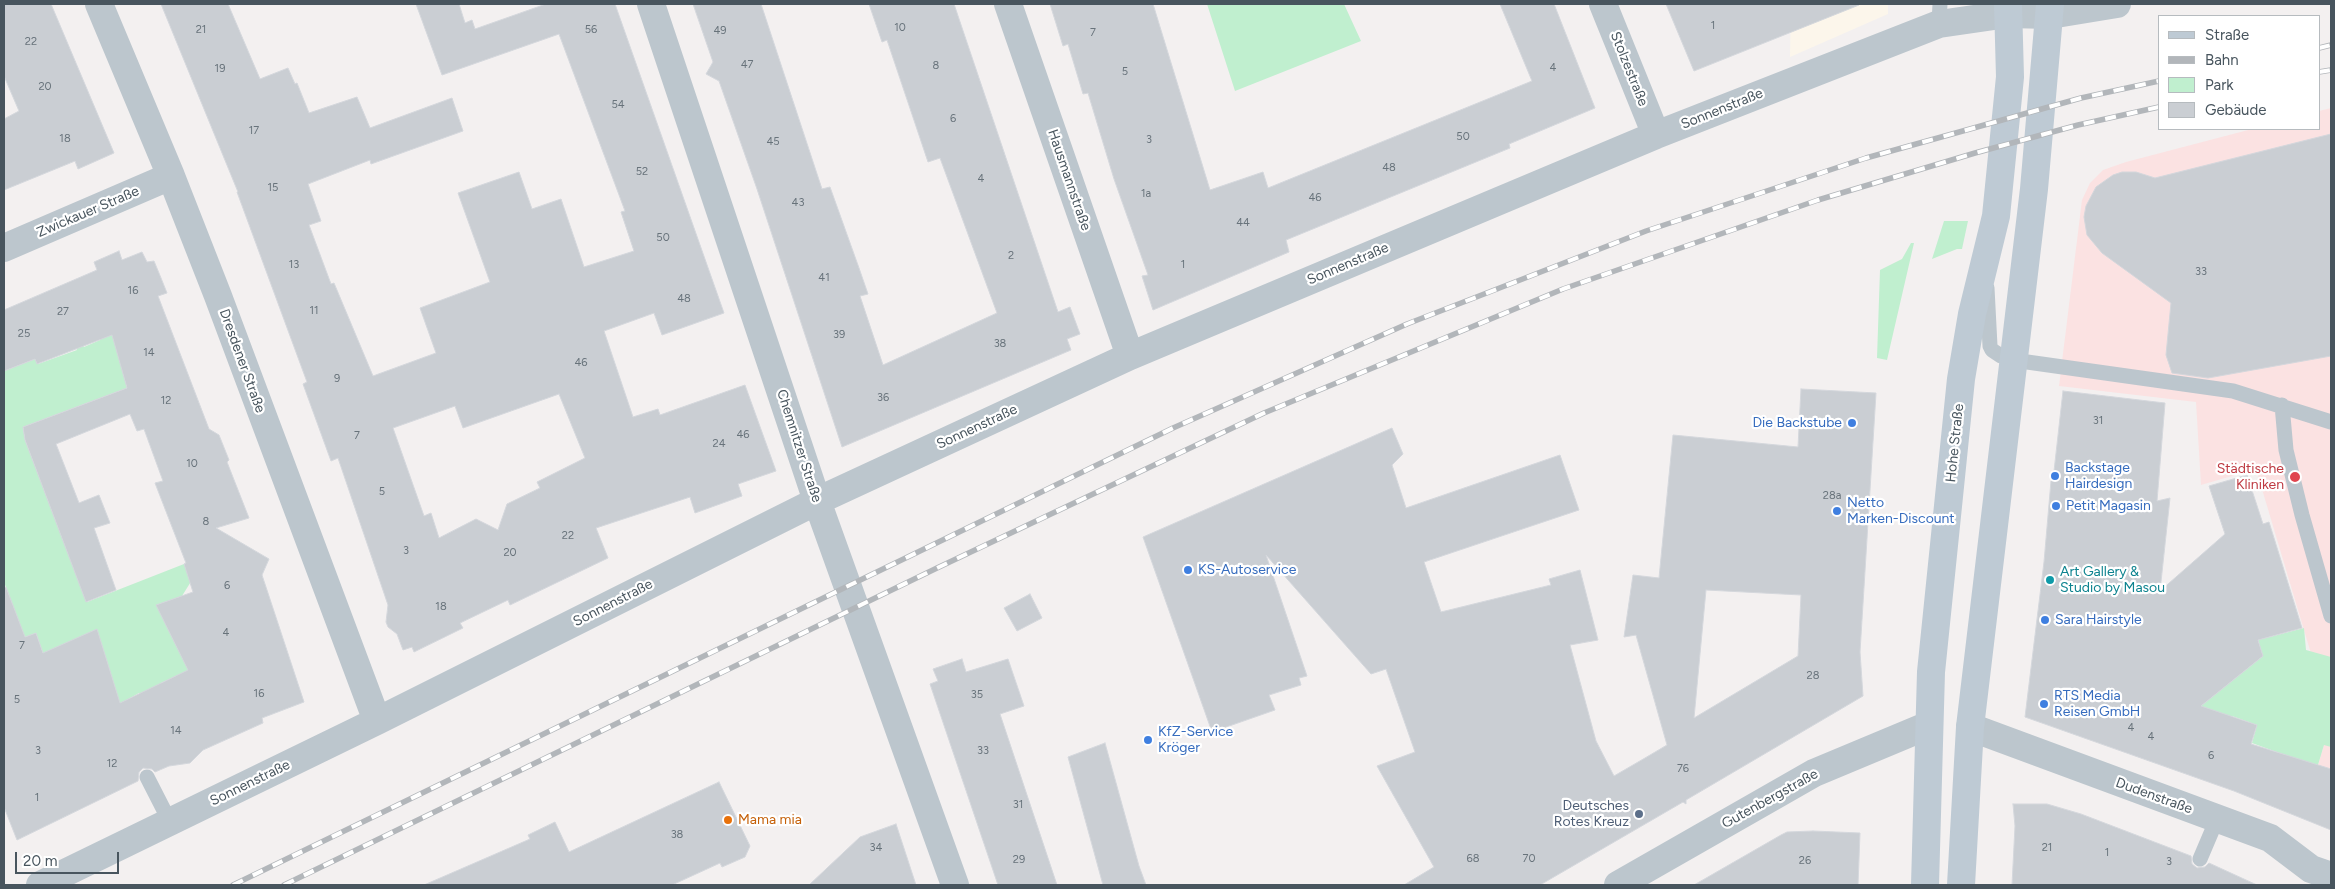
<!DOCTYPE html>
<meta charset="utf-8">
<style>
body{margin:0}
#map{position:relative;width:2335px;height:889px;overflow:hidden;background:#f3f0f0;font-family:Figtree,sans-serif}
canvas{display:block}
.frame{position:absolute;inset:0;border:5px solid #48555e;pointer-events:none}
.legend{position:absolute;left:2158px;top:15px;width:162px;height:115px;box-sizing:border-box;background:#fff;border:1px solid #b6bbbf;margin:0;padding:6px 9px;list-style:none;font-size:15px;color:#48555e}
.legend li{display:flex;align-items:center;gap:10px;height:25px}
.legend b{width:25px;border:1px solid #b6bbbf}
.scale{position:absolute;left:15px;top:852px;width:104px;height:22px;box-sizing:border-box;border:2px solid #48555e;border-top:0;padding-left:6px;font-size:15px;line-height:18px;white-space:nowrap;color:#48555e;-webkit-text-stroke:4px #fff;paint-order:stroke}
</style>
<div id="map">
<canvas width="2335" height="889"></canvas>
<div class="frame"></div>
<ul class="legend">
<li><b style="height:6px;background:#becad4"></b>Straße</li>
<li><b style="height:6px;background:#b2b6ba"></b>Bahn</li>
<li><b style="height:14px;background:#c0efcf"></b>Park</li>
<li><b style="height:14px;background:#caced3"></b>Gebäude</li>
</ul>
<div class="scale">20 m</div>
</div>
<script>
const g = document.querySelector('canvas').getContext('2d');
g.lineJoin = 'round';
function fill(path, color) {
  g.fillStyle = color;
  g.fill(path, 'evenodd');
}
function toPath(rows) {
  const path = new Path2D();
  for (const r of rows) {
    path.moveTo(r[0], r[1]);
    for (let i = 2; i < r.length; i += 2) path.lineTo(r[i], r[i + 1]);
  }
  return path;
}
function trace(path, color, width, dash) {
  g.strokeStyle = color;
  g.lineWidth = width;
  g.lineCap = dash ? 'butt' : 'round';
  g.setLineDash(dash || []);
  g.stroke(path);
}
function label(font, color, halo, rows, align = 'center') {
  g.font = font + ' Figtree,sans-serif';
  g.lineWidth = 4.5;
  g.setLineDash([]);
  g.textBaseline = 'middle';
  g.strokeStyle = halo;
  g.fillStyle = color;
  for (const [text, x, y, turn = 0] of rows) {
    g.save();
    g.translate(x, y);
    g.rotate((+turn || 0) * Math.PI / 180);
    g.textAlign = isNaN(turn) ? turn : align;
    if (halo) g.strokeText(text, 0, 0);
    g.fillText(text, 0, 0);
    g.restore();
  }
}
const commercial = toPath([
 [1791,4,1888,4,1888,14,1790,57]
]);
const medical = toPath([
 [2331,108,2331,830,2302,818,2324,745,2321,687,2256,469,2201,485,2196,402,2059,386,2082,200,2090,183,2103,170,2126,162,2252,129,2319,129,2319,111]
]);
const green = toPath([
 [1207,4,1344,4,1361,41,1235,91],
 [1944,221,1968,221,1962,249,1957,249,1932,259],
 [1911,243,1914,243,1887,360,1877,358,1880,270,1902,259],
 [111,321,127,388,23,427,25,440,87,602,184,564,192,580,182,596,157,605,207,669,181,685,176,676,161,683,165,693,145,703,139,693,118,705,43,653,36,633,20,639,6,622,4,622,4,608,12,604,4,582,4,371,35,359,38,364,77,350,75,346,82,343,84,347,100,340,96,327],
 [2304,628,2306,650,2331,657,2331,747,2324,745,2302,818,2270,804,2285,755,2252,743,2257,725,2232,716,2229,725,2192,713,2263,656,2258,640]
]);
const building = toPath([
 [4,4,51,4,114,153,78,169,75,161,4,190,4,119,19,111,4,76,4,4],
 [161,4,228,4,260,79,288,68,295,84,297,83,309,113,357,97,370,128,452,98,463,131,371,164,370,160,308,184,321,221,309,225,331,284,334,283,373,376,436,353,420,308,490,282,458,193,519,172,532,209,561,199,584,267,634,251,621,212,625,211,559,34,442,75,416,4,459,4,465,23,472,20,475,29,546,4,615,4,724,313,662,335,654,313,604,331,633,417,658,409,660,415,745,385,776,471,738,484,742,496,695,513,690,497,596,528,608,558,510,605,508,600,460,623,463,628,414,652,412,647,403,650,397,634,388,627,386,622,388,605,338,458,331,461,303,384,307,382,237,192,238,192,161,4],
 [559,394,585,458,537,482,540,488,507,504,498,530,476,519,439,538,431,513,424,516,393,428,455,406,463,428,559,394],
 [693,4,761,4,822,189,830,187,859,268,868,294,860,296,883,365,997,313,940,158,928,162,887,40,882,42,869,4,954,4,1058,312,1070,307,1080,334,1067,339,1071,350,842,447,757,189,719,81,706,74,713,62,693,4],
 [1050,4,1153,4,1210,190,1263,172,1268,188,1532,81,1500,4,1554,4,1595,108,1509,144,1510,148,1286,240,1289,252,1153,310,1142,276,1148,275,1114,179,1088,93,1083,94,1068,44,1063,46,1050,4],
 [1666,4,1858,4,1859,5,1694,71,1666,4],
 [2331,134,2331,356,2208,378,2172,373,2166,355,2171,303,2102,253,2087,235,2084,217,2086,206,2096,187,2113,175,2122,172,2136,172,2155,178,2331,134],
 [119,251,122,260,142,252,147,262,154,261,161,278,167,293,158,296,209,429,219,435,229,460,227,462,249,518,216,528,269,559,262,575,304,702,262,718,263,723,203,750,190,763,169,766,155,772,152,769,143,768,139,772,138,781,17,840,4,807,4,588,6,587,25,637,36,633,43,653,97,629,120,703,188,670,156,605,193,592,184,564,186,563,155,483,163,481,144,429,137,431,130,414,56,444,79,503,99,495,110,523,94,528,116,590,86,602,25,440,23,427,127,388,112,335,37,364,35,359,4,371,4,310,97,270,94,262,119,251],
 [1801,389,1876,393,1860,652,1863,696,1686,800,1686,804,1683,802,1540,885,1404,885,1434,867,1377,766,1415,752,1386,669,1371,674,1266,555,1307,676,1299,678,1301,685,1269,695,1275,710,1212,732,1143,537,1392,428,1403,454,1392,465,1406,508,1560,455,1579,510,1424,562,1441,612,1551,585,1549,579,1580,570,1598,640,1570,645,1596,741,1614,776,1645,758,1667,745,1636,635,1624,637,1633,575,1659,578,1673,435,1798,447,1801,389],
 [1706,590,1801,595,1798,656,1694,718,1706,590],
 [2063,391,2165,403,2157,501,2170,498,2160,591,2225,534,2209,486,2247,475,2263,524,2269,522,2302,628,2258,640,2263,656,2201,706,2257,725,2251,744,2331,769,2331,830,2234,791,2025,717,2044,562,2051,481,2053,480,2063,391],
 [1030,594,1042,618,1017,631,1004,608,1030,594],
 [962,659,966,672,1008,659,1024,706,1000,714,1057,885,998,885,930,684,938,681,933,669,962,659],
 [1105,743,1139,866,1146,885,1103,885,1068,757,1105,743],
 [719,782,750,846,745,857,722,867,720,863,672,885,424,885,530,839,528,835,555,822,569,852,719,782],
 [2013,804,2047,804,2081,814,2191,856,2192,864,2197,868,2205,867,2209,863,2257,885,2012,885,2015,826,2013,804],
 [896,824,916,885,809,885,860,837,896,824],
 [1813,831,1860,833,1858,885,1694,885,1781,835,1787,832,1813,831]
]);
const lane = toPath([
 [1939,24,1940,4],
 [1987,288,1990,346,1992,350,2001,356,2013,360,2233,391,2331,422],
 [2282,405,2286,450,2302,515,2331,616],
 [147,777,170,822],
 [2200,859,2217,819]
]);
const street = toPath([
 [99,4,171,176,218,296,377,721],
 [651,4,817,501,955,885],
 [1008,4,1130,356],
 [1603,4,1656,135],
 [4,248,171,176],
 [1970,727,2270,838,2311,869,2331,876],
 [40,885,377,721,817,501,1130,356,1656,135,1939,24,2008,14,2050,15,2117,4],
 [1618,885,1814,773,1929,725]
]);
const secondary = toPath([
 [1925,885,1931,672,1961,379,1972,314,1996,216,2010,77,2008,4],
 [1961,885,1970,727,2034,189,2050,4]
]);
const rail = toPath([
 [2319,48,2331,45],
 [2319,72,2331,70],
 [233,885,1173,428,1407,324,1646,231,1866,158,2081,98,2159,81],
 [284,885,937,568,1264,413,1563,289,1818,200,1975,153,2078,125,2159,107]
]);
const markers = [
 [1852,423,5,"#3f7fe0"],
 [2055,476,5,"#3f7fe0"],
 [2295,477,6,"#e0444e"],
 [2056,506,5,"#3f7fe0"],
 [1837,511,5,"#3f7fe0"],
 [1188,570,5,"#3f7fe0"],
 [2050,580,5,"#0f9aa8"],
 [2045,620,5,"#3f7fe0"],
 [2044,704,5,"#3f7fe0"],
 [1148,740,5,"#3f7fe0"],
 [1639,814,5,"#5c6f8a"],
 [728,820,5,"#e8710a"]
];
const numberNames = [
 ["1",1713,26],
 ["10",900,28],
 ["21",201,30],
 ["56",591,30],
 ["49",720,31],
 ["7",1093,33],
 ["22",31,42],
 ["47",747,65],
 ["8",936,66],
 ["4",1553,68],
 ["19",220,69],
 ["5",1125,72],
 ["20",45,87],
 ["54",618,105],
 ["6",953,119],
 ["17",254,131],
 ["50",1463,137],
 ["18",65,139],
 ["3",1149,140],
 ["45",773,142],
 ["48",1389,168],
 ["52",642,172],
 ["4",981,179],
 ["15",273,188],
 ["1a",1146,194],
 ["46",1315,198],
 ["43",798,203],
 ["44",1243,223],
 ["50",663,238],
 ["2",1011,256],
 ["13",294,265],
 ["1",1183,265],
 ["33",2201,272],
 ["41",824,278],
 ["16",133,291],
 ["48",684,299],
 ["11",314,311],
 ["27",63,312],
 ["25",24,334],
 ["39",839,335],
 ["38",1000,344],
 ["14",149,353],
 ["46",581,363],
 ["9",337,379],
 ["36",883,398],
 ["12",166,401],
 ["31",2098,421],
 ["46",743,435],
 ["7",357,436],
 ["24",719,444],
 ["10",192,464],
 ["5",382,492],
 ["28a",1832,496],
 ["8",206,522],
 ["22",568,536],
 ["3",406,551],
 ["20",510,553],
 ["6",227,586],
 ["18",441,607],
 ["4",226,633],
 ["7",22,646],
 ["28",1813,676],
 ["16",259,694],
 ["35",977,695],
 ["5",17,700],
 ["4",2131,728],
 ["14",176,731],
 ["4",2151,737],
 ["3",38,751],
 ["33",983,751],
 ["6",2211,756],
 ["12",112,764],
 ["76",1683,769],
 ["1",37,798],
 ["31",1018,805],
 ["38",677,835],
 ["34",876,848],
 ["21",2047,848],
 ["1",2107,853],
 ["68",1473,859],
 ["70",1529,859],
 ["29",1019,860],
 ["26",1805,861],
 ["3",2169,862]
];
const streetNames = [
 ["Stolzestraße",1629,69,68],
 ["Sonnenstraße",1722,109,-22],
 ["Hausmannstraße",1069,180,71],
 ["Zwickauer Straße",88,212,-23],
 ["Sonnenstraße",1348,264,-23],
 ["Dresdener Straße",242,361,70],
 ["Sonnenstraße",977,427,-25],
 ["Hohe Straße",1955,443,-84],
 ["Chemnitzer Straße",799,446,72],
 ["Sonnenstraße",613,603,-27],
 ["Sonnenstraße",250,783,-26],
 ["Dudenstraße",2154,796,20],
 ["Gutenbergstraße",1770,799,-29]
];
const shopNames = [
 ["Die Backstube",1842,423,"right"],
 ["Backstage",2065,468],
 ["Hairdesign",2065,484],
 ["Netto",1847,503],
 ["Marken-Discount",1847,519],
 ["Petit Magasin",2066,506],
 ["KS-Autoservice",1198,570],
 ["Sara Hairstyle",2055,620],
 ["RTS Media",2054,696],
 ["Reisen GmbH",2054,712],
 ["KfZ-Service",1158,732],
 ["Kröger",1158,748]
];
const healthNames = [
 ["Städtische",2284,469],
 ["Kliniken",2284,485]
];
const cultureNames = [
 ["Art Gallery &",2060,572],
 ["Studio by Masou",2060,588]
];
const serviceNames = [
 ["Deutsches",1629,806],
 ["Rotes Kreuz",1629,822]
];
const foodNames = [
 ["Mama mia",738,820]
];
fill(commercial, '#fcf6eb');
fill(medical, '#fbe2e2');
fill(green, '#c0efcf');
fill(building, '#caced3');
trace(building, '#d4d7dc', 1);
trace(lane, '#bcc6cd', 15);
trace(street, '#bcc6cd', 28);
trace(secondary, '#becad4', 28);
trace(rail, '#b2b6ba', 5.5);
trace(rail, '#fff', 4, [11]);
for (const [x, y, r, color] of markers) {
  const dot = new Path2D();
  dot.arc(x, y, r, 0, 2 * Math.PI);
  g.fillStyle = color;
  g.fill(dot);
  trace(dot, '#fff', 2);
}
label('11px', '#68737b', null, numberNames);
label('14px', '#48555e', '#fff', streetNames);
label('14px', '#366cbe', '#fff', shopNames, 'left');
label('14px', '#be3a42', '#fff', healthNames, 'right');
label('14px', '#0d838f', '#fff', cultureNames, 'left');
label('14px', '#4e5e75', '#fff', serviceNames, 'right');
label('14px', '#c56008', '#fff', foodNames, 'left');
</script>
